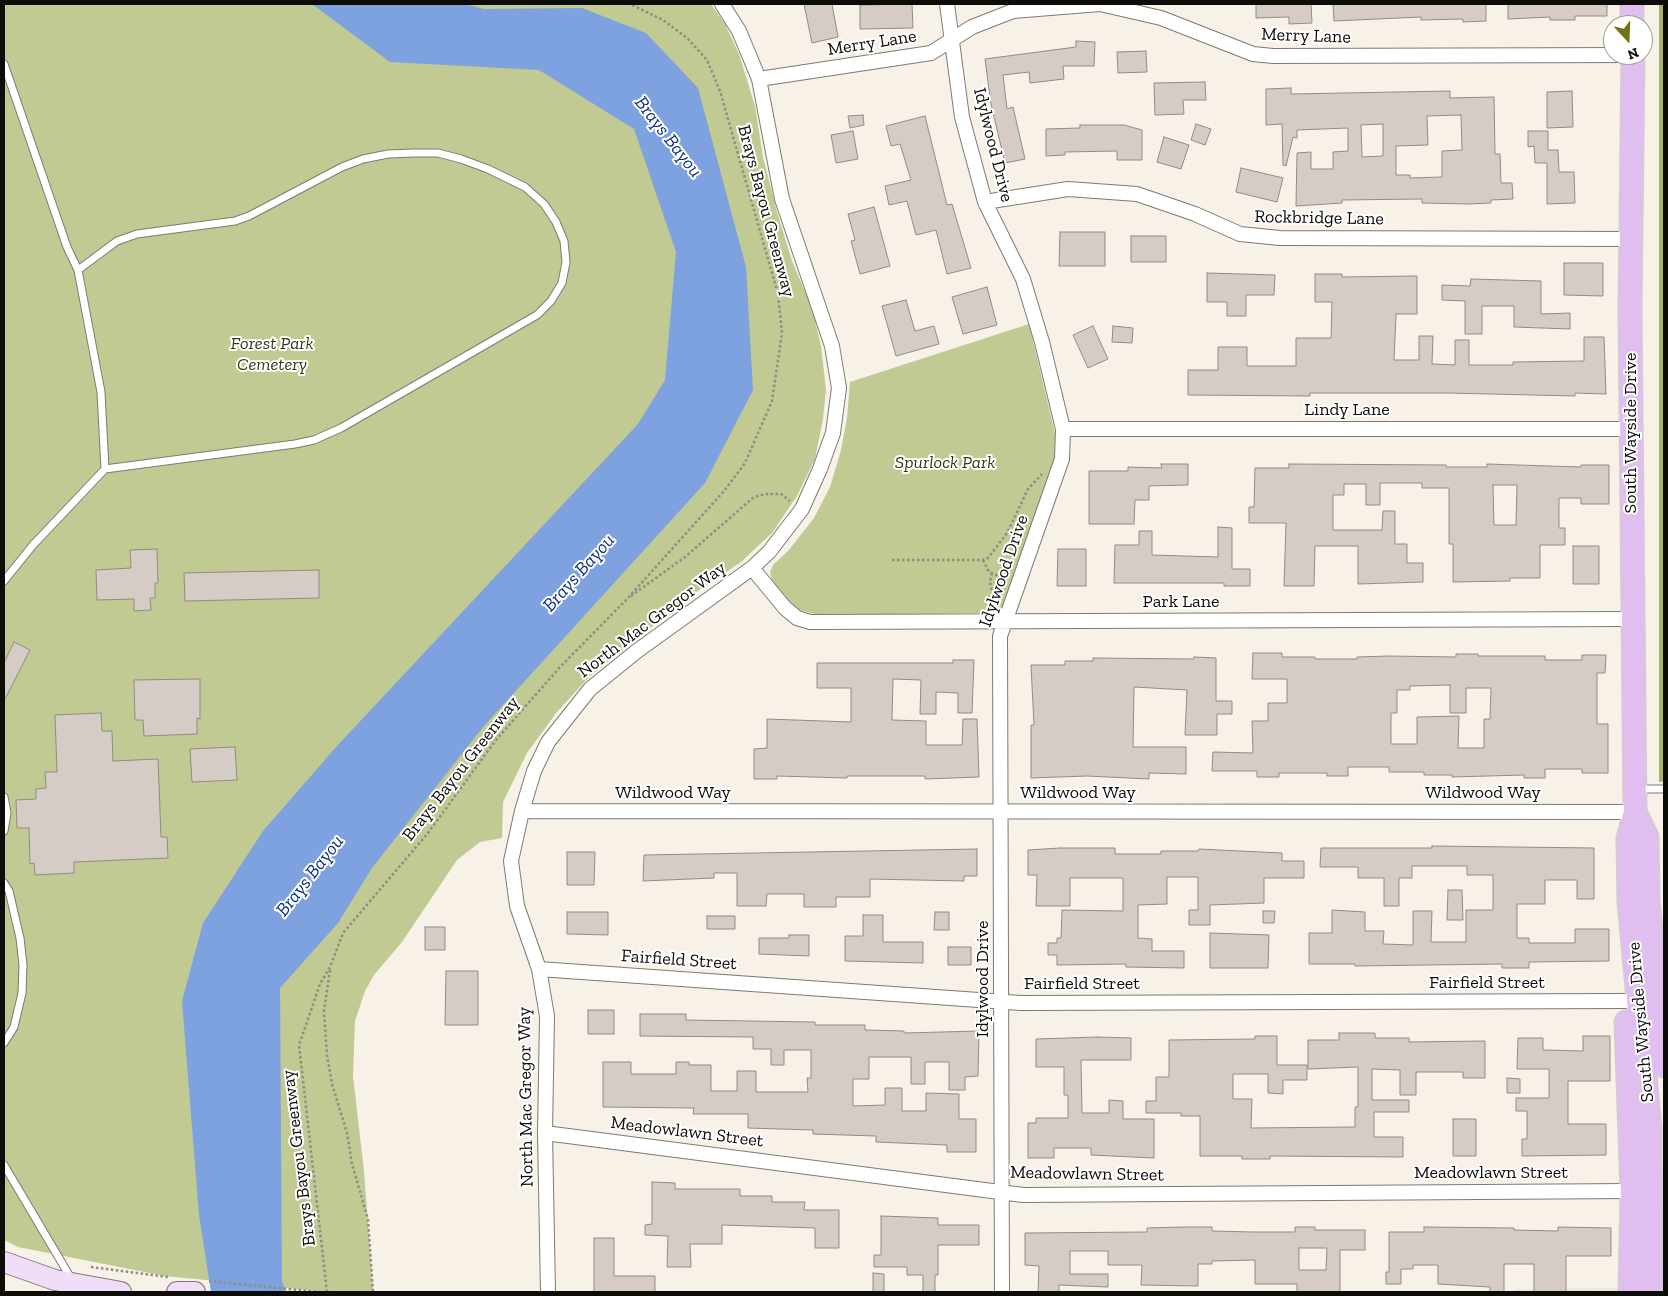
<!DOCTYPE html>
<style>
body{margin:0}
#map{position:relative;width:1668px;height:1296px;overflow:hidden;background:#f7f1e8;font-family:"Zilla Slab",serif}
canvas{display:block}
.frame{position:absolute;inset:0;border:5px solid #0d0c09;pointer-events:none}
.north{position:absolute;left:1603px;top:15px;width:50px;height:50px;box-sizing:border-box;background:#fff;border:1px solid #9e9e9d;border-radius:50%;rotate:160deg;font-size:14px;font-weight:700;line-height:20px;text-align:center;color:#0d0c09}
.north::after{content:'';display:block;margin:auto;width:18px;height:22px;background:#6f7218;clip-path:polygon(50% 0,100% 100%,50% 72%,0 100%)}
</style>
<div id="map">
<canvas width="1668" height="1296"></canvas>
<div class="frame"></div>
<div class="north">N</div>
</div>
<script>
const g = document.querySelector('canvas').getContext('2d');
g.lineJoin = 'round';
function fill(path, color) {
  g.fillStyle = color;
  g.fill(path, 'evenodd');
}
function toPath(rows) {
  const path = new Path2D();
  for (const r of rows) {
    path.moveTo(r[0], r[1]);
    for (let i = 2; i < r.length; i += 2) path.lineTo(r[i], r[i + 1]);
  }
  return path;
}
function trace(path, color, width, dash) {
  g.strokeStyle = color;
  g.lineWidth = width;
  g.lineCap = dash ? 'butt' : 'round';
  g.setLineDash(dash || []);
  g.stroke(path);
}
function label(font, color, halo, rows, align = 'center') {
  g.font = font + ' "Zilla Slab",serif';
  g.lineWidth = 4;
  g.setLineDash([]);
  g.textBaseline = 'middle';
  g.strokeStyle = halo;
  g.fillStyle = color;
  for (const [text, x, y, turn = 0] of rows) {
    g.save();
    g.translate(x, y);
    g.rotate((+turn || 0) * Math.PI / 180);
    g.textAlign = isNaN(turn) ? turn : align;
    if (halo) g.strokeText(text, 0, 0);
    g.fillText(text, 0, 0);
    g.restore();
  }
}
const built = toPath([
 [1623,1288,1623,1292,1515,1292,1515,1289]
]);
const green = toPath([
 [4,4,711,4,725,24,739,54,755,106,763,157,777,212,792,261,812,308,821,346,826,389,823,419,815,459,797,496,772,533,741,562,689,597,589,677,557,712,527,753,503,802,502,838,480,842,457,860,402,942,374,975,365,991,355,1021,353,1076,364,1171,373,1292,328,1292,165,1276,18,1247,4,1240],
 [1029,324,1058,446,1053,471,1011,588,1001,608,992,613,819,615,799,610,789,603,772,580,770,572,773,565,788,551,814,518,830,487,841,450,847,418,850,382]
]);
const forest = toPath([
 [1659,4,1664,4,1664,781,1659,782]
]);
const water = toPath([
 [312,4,465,4,484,9,582,8,646,33,698,88,746,267,753,390,705,483,483,727,372,868,338,923,280,988,282,1281,286,1292,211,1292,199,1215,182,1001,203,923,263,831,337,746,638,424,665,380,676,252,634,129,539,70,390,62]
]);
const building = toPath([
 [804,4,832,4,838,37,812,43,804,4],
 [912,4,913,28,860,29,860,5,912,4],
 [1256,4,1311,4,1312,23,1289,24,1289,17,1256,18,1256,4],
 [1333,4,1486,4,1486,21,1463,22,1463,19,1421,20,1421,17,1334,21,1333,4],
 [1508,4,1607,4,1607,16,1575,16,1575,20,1550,20,1550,17,1508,19,1508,4],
 [1076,41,1095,42,1094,66,1063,66,1064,79,1030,83,1029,72,1003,75,1007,109,1013,107,1025,159,1005,163,991,104,985,59,1076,47,1076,41],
 [1146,51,1147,72,1118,73,1117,52,1146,51],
 [1205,82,1206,100,1183,100,1184,114,1155,115,1154,83,1205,82],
 [1291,88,1291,94,1450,91,1450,98,1494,97,1495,154,1500,154,1501,183,1512,183,1513,199,1491,200,1491,203,1469,204,1422,203,1422,199,1342,200,1342,203,1296,206,1297,153,1311,152,1311,169,1333,169,1333,152,1348,151,1348,128,1297,130,1297,138,1293,137,1286,166,1283,165,1282,124,1266,125,1266,89,1291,88],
 [1461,115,1462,150,1442,151,1442,177,1410,178,1410,175,1396,175,1396,146,1428,145,1427,116,1461,115],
 [1383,124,1383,156,1362,157,1361,125,1383,124],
 [1572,91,1573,127,1547,128,1547,92,1572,91],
 [863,115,864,125,850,128,848,116,863,115],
 [925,116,947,205,952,204,971,268,947,274,936,230,916,235,907,201,889,205,885,186,911,180,900,144,891,146,886,126,925,116],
 [1196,124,1211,129,1205,145,1191,140,1196,124],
 [1080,125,1124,125,1142,130,1142,160,1117,160,1117,151,1065,152,1065,155,1046,156,1046,129,1080,128,1080,125],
 [853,131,858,159,836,163,831,135,853,131],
 [1528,131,1548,131,1548,150,1558,150,1559,172,1574,172,1575,203,1547,204,1547,163,1535,163,1534,146,1528,147,1528,131],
 [1164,137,1189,145,1181,169,1157,162,1164,137],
 [1241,168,1283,178,1277,202,1236,192,1241,168],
 [874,207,890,266,860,274,851,241,855,240,848,214,874,207],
 [1060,232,1105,232,1105,266,1059,266,1060,232],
 [1131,236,1166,236,1166,262,1131,262,1131,236],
 [1564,263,1603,263,1603,296,1564,295,1564,263],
 [1207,273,1275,275,1274,295,1246,295,1246,316,1227,316,1227,302,1207,302,1207,273],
 [1315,274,1342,274,1342,277,1417,276,1417,314,1396,314,1394,360,1419,360,1419,336,1433,336,1432,364,1455,365,1455,340,1469,340,1469,365,1513,365,1513,362,1584,361,1584,337,1604,337,1606,394,1575,393,1575,396,1448,393,1310,393,1310,396,1188,395,1188,370,1218,370,1218,347,1247,347,1247,366,1296,366,1296,338,1331,338,1332,302,1315,302,1315,274],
 [1471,279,1541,281,1541,314,1570,313,1570,329,1514,327,1514,306,1482,306,1482,334,1465,334,1465,301,1442,300,1442,285,1470,286,1471,279],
 [987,287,997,325,963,334,952,297,987,287],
 [906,300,915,331,934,326,939,344,896,356,882,306,906,300],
 [1093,326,1108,359,1088,368,1073,335,1093,326],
 [1113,326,1133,328,1132,343,1112,342,1113,326],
 [1161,464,1188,464,1188,485,1149,486,1149,500,1135,500,1134,524,1089,524,1089,471,1128,471,1128,467,1162,468,1161,464],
 [1289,464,1446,465,1446,467,1487,467,1487,464,1581,467,1581,465,1609,465,1609,504,1581,504,1581,498,1559,498,1559,528,1565,528,1565,545,1540,545,1540,578,1510,578,1510,581,1453,582,1453,544,1449,544,1449,488,1422,488,1422,483,1380,483,1380,505,1366,505,1366,484,1344,484,1344,495,1333,495,1333,530,1382,530,1383,511,1395,511,1395,544,1407,544,1407,563,1423,563,1423,582,1358,584,1358,546,1315,546,1314,586,1284,586,1286,523,1249,523,1249,507,1254,507,1255,468,1289,468,1289,464],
 [1493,485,1517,485,1516,525,1494,525,1493,485],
 [1218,527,1232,528,1232,569,1250,569,1250,586,1224,586,1224,583,1114,583,1115,545,1139,545,1139,531,1152,531,1152,555,1218,557,1218,527],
 [1573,546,1599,546,1599,584,1573,584,1573,546],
 [157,549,158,583,155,583,155,598,150,598,151,610,134,611,134,599,97,600,96,570,131,568,130,550,157,549],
 [1058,549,1086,549,1086,586,1057,586,1058,549],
 [319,570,319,598,185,601,184,573,319,570],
 [14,642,30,650,4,701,4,663,14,642],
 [1253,653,1282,653,1282,657,1315,657,1315,659,1357,659,1357,657,1389,656,1456,657,1456,654,1478,654,1478,656,1545,656,1545,660,1582,660,1582,655,1606,655,1605,673,1597,673,1597,724,1608,724,1608,773,1582,773,1582,769,1545,769,1545,778,1524,778,1524,775,1452,777,1452,775,1424,775,1424,772,1389,772,1389,767,1348,767,1348,776,1327,776,1327,773,1279,773,1279,777,1257,777,1257,771,1212,771,1213,752,1253,753,1252,721,1268,721,1268,703,1287,703,1287,679,1252,679,1253,653],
 [1450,685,1450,713,1466,713,1466,688,1491,688,1490,719,1484,719,1484,748,1458,748,1459,716,1417,717,1417,744,1391,744,1391,713,1397,713,1397,690,1410,690,1410,686,1450,685],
 [1194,657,1216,658,1216,701,1232,701,1232,714,1217,714,1217,735,1185,735,1187,690,1134,687,1133,747,1186,747,1186,774,1149,773,1149,779,1087,776,1031,778,1031,725,1034,725,1031,665,1065,665,1065,661,1093,661,1093,658,1194,659,1194,657],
 [953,660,974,660,972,713,958,713,958,693,936,692,936,714,920,714,921,680,893,679,892,720,926,721,926,745,962,745,963,719,977,719,979,777,925,779,925,776,847,776,847,778,777,776,777,779,754,779,754,749,767,748,767,719,851,722,851,688,817,688,817,663,953,663,953,660],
 [200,679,200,719,197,718,197,734,144,736,143,720,135,720,134,680,200,679],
 [101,713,102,731,112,731,113,761,158,759,161,837,167,837,168,858,74,862,74,873,35,875,34,863,30,864,29,828,17,828,16,800,36,799,36,789,46,788,45,772,57,772,55,715,101,713],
 [235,747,237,780,192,782,190,749,235,747],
 [1432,846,1594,848,1594,899,1577,899,1577,880,1545,880,1545,904,1517,904,1517,938,1529,938,1529,943,1575,943,1575,929,1609,929,1609,961,1529,962,1529,968,1502,968,1502,964,1355,966,1355,964,1309,964,1309,933,1332,933,1332,910,1365,912,1365,931,1384,931,1383,944,1413,945,1413,911,1432,911,1431,942,1466,942,1466,910,1493,910,1493,875,1467,875,1467,866,1412,866,1412,878,1399,878,1399,906,1384,906,1384,878,1358,878,1358,867,1320,867,1321,848,1432,848,1432,846],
 [1060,848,1115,848,1115,854,1161,854,1161,851,1198,851,1199,849,1282,853,1282,861,1304,861,1304,878,1264,878,1264,903,1210,905,1210,925,1189,925,1189,910,1198,910,1198,877,1167,877,1167,904,1138,905,1138,938,1152,939,1152,951,1184,951,1184,968,1126,967,1126,964,1057,965,1057,955,1048,955,1048,943,1057,943,1057,938,1061,938,1062,910,1123,911,1123,878,1070,878,1070,906,1036,906,1037,875,1028,875,1028,850,1060,848],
 [977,849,977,876,964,876,964,881,870,879,870,897,836,897,836,907,804,907,804,894,767,894,766,906,737,906,737,873,714,873,714,878,643,881,644,855,977,849],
 [567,852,595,852,594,885,567,885,567,852],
 [1448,890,1462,890,1463,920,1447,920,1448,890],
 [1263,911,1275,911,1274,923,1263,923,1263,911],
 [567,912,608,912,608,935,567,934,567,912],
 [935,912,949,912,949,930,934,930,935,912],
 [863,915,883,915,883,942,923,942,923,963,845,961,845,936,863,936,863,915],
 [707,916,735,916,735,929,707,929,707,916],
 [425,927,445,927,445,950,425,950,425,927],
 [1210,933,1269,935,1268,968,1210,968,1210,933],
 [789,935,809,935,809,956,759,954,759,938,789,938,789,935],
 [948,947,971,947,971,965,948,965,948,947],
 [446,971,478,971,478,1025,445,1025,446,971],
 [588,1010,614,1010,614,1034,588,1034,588,1010],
 [640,1014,686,1014,686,1020,815,1022,815,1025,865,1025,865,1030,904,1031,904,1033,979,1031,978,1076,965,1077,965,1090,949,1090,949,1062,925,1062,925,1084,911,1084,911,1057,869,1057,869,1079,853,1079,853,1106,885,1105,885,1088,902,1088,902,1111,926,1111,926,1093,959,1094,959,1119,976,1119,976,1152,947,1152,947,1145,876,1142,876,1136,813,1134,813,1130,748,1128,748,1114,693,1114,694,1108,603,1107,603,1062,631,1062,631,1074,676,1074,676,1062,689,1062,689,1065,711,1065,711,1091,737,1091,737,1071,756,1071,756,1092,808,1092,807,1078,811,1078,811,1050,784,1050,784,1065,771,1065,771,1049,753,1049,753,1037,640,1036,640,1014],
 [1339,1033,1375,1033,1375,1038,1409,1038,1409,1042,1485,1041,1485,1078,1463,1078,1463,1072,1416,1072,1416,1095,1400,1095,1400,1070,1372,1069,1372,1100,1409,1100,1409,1112,1374,1112,1374,1137,1403,1137,1403,1157,1270,1156,1270,1159,1242,1159,1242,1156,1200,1156,1200,1116,1181,1116,1181,1113,1146,1113,1146,1101,1156,1101,1156,1077,1169,1077,1169,1040,1255,1039,1255,1036,1277,1036,1277,1065,1307,1065,1307,1080,1283,1080,1283,1094,1268,1093,1268,1074,1233,1074,1233,1099,1252,1099,1251,1128,1355,1127,1355,1107,1358,1107,1358,1067,1308,1069,1308,1040,1339,1040,1339,1033],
 [1583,1036,1610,1036,1610,1081,1568,1081,1568,1124,1606,1124,1606,1155,1522,1156,1522,1139,1527,1139,1527,1111,1516,1111,1516,1098,1549,1098,1549,1069,1517,1069,1518,1038,1543,1038,1543,1050,1583,1051,1583,1036],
 [1097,1037,1131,1038,1131,1060,1081,1060,1082,1113,1109,1113,1109,1100,1123,1101,1123,1119,1154,1119,1154,1158,1091,1155,1091,1148,1054,1148,1054,1158,1028,1158,1028,1123,1036,1123,1036,1118,1068,1118,1068,1095,1064,1095,1064,1067,1036,1067,1036,1039,1097,1037],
 [1507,1078,1520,1079,1520,1093,1507,1093,1507,1078],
 [1453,1119,1476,1119,1476,1156,1453,1156,1453,1119],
 [652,1182,675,1183,675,1189,740,1189,740,1196,772,1196,772,1202,805,1202,804,1210,839,1210,839,1248,815,1248,815,1228,722,1225,722,1244,690,1244,691,1267,667,1267,668,1236,645,1235,645,1225,652,1224,652,1182],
 [881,1216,938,1218,938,1225,979,1225,979,1245,938,1245,938,1275,935,1275,935,1292,923,1292,923,1275,907,1275,907,1267,874,1267,874,1255,881,1255,881,1216],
 [1184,1227,1212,1227,1212,1231,1253,1232,1295,1232,1295,1227,1315,1227,1315,1230,1365,1230,1365,1250,1340,1250,1340,1292,1297,1292,1297,1284,1255,1284,1255,1260,1212,1261,1212,1264,1198,1264,1198,1286,1141,1285,1142,1265,1108,1265,1108,1251,1070,1251,1070,1274,1108,1274,1108,1287,1059,1285,1059,1292,1038,1292,1039,1266,1025,1265,1025,1233,1147,1232,1147,1228,1184,1227],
 [1299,1248,1327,1248,1326,1270,1299,1270,1299,1248],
 [1424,1227,1514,1228,1514,1230,1558,1231,1558,1227,1611,1228,1611,1256,1566,1256,1566,1292,1534,1292,1534,1264,1504,1264,1504,1292,1490,1292,1490,1287,1438,1284,1438,1265,1413,1265,1413,1269,1401,1269,1401,1284,1386,1284,1386,1272,1389,1272,1389,1232,1424,1232,1424,1227],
 [594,1238,614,1238,614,1276,655,1276,655,1292,594,1292,594,1238],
 [873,1273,884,1274,884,1292,873,1292,873,1273]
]);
const path = toPath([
 [892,560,983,560,988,558,1007,533,1028,489,1042,474],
 [983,560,989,572,1005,579],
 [992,573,990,582,995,606],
 [631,596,685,557,754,497,766,494,781,494,790,501],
 [330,970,324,1011,327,1055,332,1084,347,1133,352,1164,368,1219,373,1292],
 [91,1267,168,1277],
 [209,1281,319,1292],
 [327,1292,299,1045,320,984,330,967,343,933,428,833,496,740,560,667,627,599,724,491,745,463,772,401,782,333,778,294,720,91,707,60,687,38,663,20,630,4]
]);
const service = toPath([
 [4,64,67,247,78,270,101,392,105,469,33,545,4,581],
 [78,270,117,241,137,234,235,221,249,216,342,167,363,159,388,154,414,153,438,153,461,159,488,169,525,187,544,204,556,222,564,241,566,262,562,283,551,301,537,315,341,428,314,440,295,444,105,469],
 [1637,789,1664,789],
 [4,797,7,813,4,831],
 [4,883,9,891,20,938,23,965,22,993,14,1027,4,1043],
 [4,1165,72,1280]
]);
const minor = toPath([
 [947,4,962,117,985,202,1023,279,1042,342,1063,429,1062,459,1000,636,1002,1292],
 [759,79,931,53,972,27,1013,11,1100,4,1161,18,1253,54,1273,56,1633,55],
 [985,202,1068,189,1137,194,1195,214,1240,234,1280,238,1632,239],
 [1063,429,1632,429],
 [752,568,785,608,797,618,810,622,1632,619],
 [522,811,1635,812],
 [539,969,1021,1003,1626,1001],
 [545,1133,1023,1195,1632,1191],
 [548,1292,545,1133,547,1016,539,969,517,906,511,861,522,811,534,771,548,742,590,689,637,651,752,568,769,552,802,509,820,469,833,433,839,388,832,346,782,199,759,79,739,31,722,4]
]);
const secondary = toPath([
 [4,1262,55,1280,121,1292],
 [177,1292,195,1292]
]);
const primary = toPath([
 [1632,4,1632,25],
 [1633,55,1630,310,1635,812,1628,839,1629,901,1650,1129,1651,1292],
 [1635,812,1647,837,1648,900,1664,1066],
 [1626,1022,1632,1191,1630,1292]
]);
const streetNames = [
 ["Merry Lane",1306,36,2],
 ["Merry Lane",872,43,-9],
 ["Idylwood Drive",993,145,76],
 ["Brays Bayou Greenway",766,211,75],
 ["Rockbridge Lane",1319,218,1],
 ["Lindy Lane",1347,410],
 ["South Wayside Drive",1631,433,-90],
 ["Idylwood Drive",1004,571,-71],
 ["Park Lane",1181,602],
 ["North Mac Gregor Way",652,620,-37],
 ["Brays Bayou Greenway",461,769,-52],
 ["Wildwood Way",673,793],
 ["Wildwood Way",1078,793],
 ["Wildwood Way",1483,793],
 ["Fairfield Street",679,960,4],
 ["Idylwood Drive",983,979,-90],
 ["Fairfield Street",1487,983],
 ["Fairfield Street",1082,984],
 ["South Wayside Drive",1641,1022,-95],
 ["North Mac Gregor Way",526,1097,-91],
 ["Meadowlawn Street",687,1132,7],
 ["Brays Bayou Greenway",299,1158,-97],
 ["Meadowlawn Street",1491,1173],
 ["Meadowlawn Street",1087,1174,1]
];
const parkNames = [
 ["Forest Park",272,344],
 ["Cemetery",272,365],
 ["Spurlock Park",945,463]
];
const waterNames = [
 ["Brays Bayou",668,137,52],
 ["Brays Bayou",579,573,-48],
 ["Brays Bayou",310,876,-52]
];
fill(built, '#f0e7d7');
fill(green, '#c0ca92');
fill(forest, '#a7b367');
fill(water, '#7ea1e0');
fill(building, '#d5cdc5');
trace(building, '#928b84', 1);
trace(service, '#7e7a72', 9);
trace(minor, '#7e7a72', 16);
trace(secondary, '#7e7a72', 22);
trace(primary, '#cfcece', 25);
trace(path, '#8f8b85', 2.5, [2.5, 2.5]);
trace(service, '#fff', 7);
trace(minor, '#fff', 14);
trace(secondary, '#f0def8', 20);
trace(primary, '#e1bef0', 22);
label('18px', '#0d0c09', '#fff', streetNames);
label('italic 18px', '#333816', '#fff', parkNames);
label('italic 19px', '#0e327b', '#fff', waterNames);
</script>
